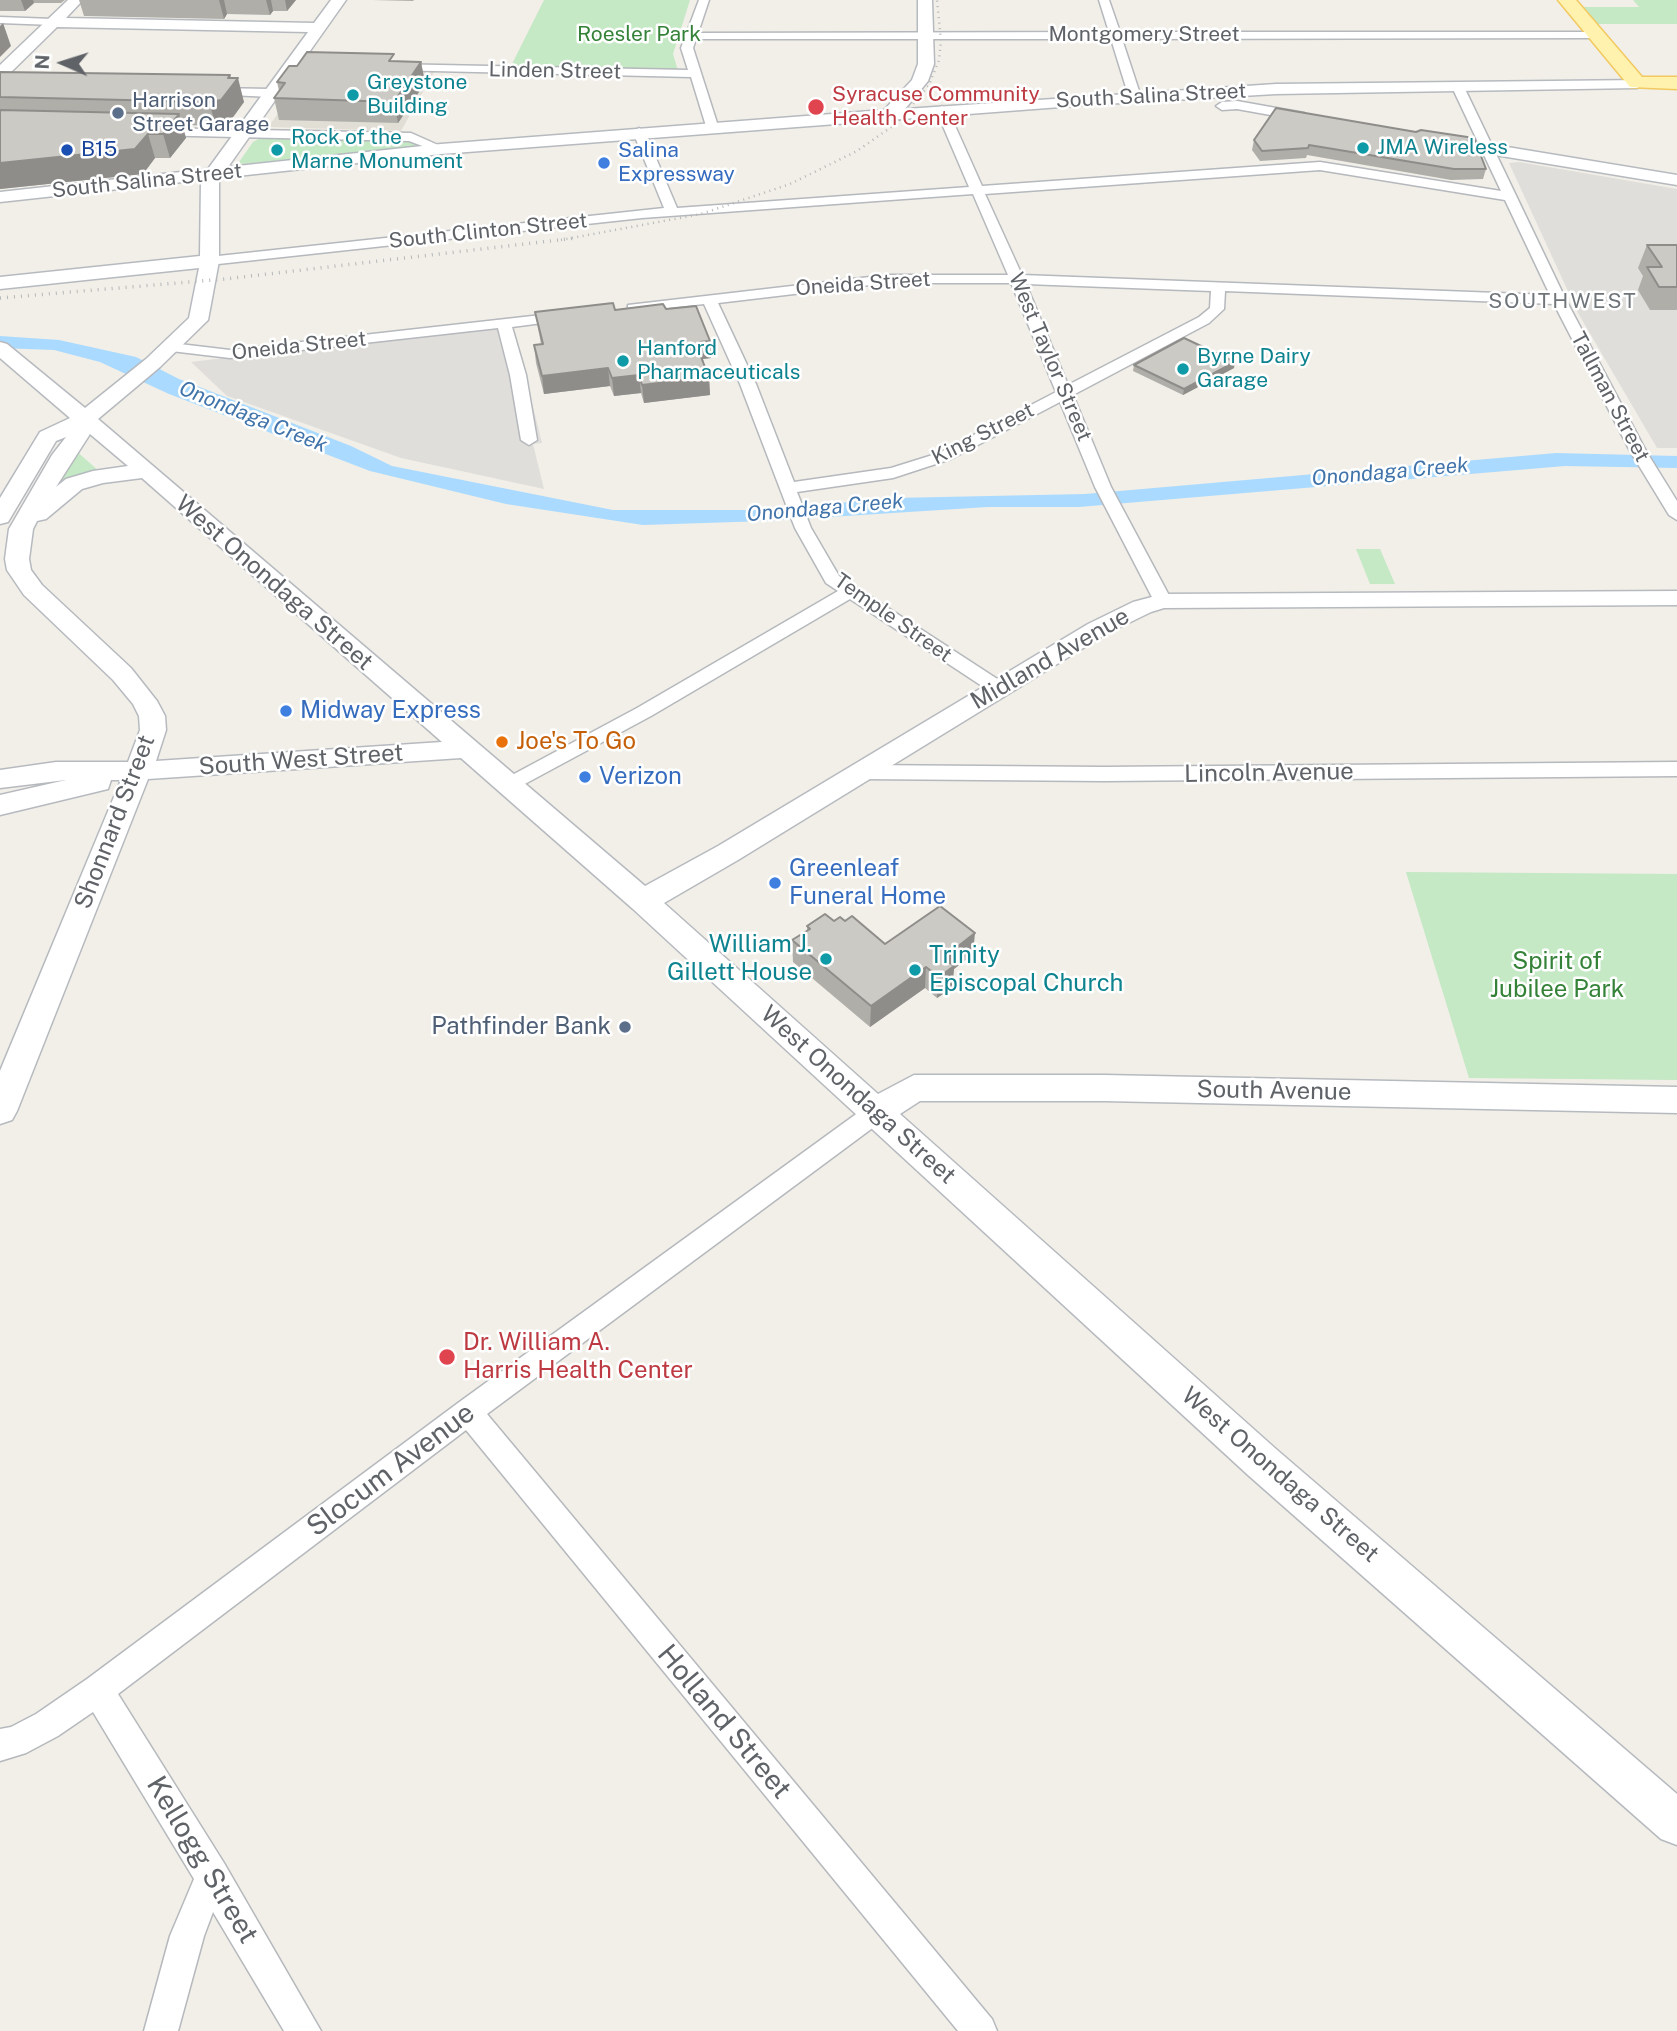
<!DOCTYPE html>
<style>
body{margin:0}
#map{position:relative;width:1677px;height:2031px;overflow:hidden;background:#f1efe8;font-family:"Public Sans",sans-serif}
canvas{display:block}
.north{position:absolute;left:28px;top:28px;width:70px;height:70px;-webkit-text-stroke:5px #fff;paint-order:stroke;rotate:273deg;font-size:19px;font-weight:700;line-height:28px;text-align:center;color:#5f6368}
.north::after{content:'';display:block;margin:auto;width:24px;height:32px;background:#5f6368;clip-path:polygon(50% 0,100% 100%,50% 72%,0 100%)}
</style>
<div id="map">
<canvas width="1677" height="2031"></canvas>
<div class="north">N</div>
</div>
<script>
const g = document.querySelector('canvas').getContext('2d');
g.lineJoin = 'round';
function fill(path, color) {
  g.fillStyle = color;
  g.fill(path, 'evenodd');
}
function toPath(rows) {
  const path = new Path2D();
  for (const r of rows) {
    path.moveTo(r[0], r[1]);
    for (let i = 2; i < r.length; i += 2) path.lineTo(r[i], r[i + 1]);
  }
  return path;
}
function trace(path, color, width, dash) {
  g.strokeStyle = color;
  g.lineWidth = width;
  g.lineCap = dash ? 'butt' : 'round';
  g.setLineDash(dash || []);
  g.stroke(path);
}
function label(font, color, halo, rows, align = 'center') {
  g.font = font + ' "Public Sans",sans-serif';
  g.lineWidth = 5;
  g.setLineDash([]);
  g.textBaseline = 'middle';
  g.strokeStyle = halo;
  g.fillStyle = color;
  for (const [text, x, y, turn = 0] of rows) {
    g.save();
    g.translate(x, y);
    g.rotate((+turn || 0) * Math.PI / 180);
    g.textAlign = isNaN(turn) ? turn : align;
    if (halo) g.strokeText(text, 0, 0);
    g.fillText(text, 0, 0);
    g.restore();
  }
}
const industrial = toPath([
 [1519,162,1677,189,1677,448,1657,448,1578,313,1509,163],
 [512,322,542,443,533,444,544,489,401,458,227,396,191,362]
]);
const education = toPath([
 [310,71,434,72,401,131,268,127]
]);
const green = toPath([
 [544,0,690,0,673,54,678,71,510,68],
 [1633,0,1677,0,1677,24,1597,24,1582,7,1639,7],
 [260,138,413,142,416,144,413,148,242,164,239,162,253,142],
 [74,449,100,472,54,490],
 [1356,549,1380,549,1395,584,1370,584],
 [1406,872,1677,874,1677,1080,1469,1078]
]);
const water = toPath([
 [0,336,59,340,136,357,179,379,351,446,392,466,613,510,761,510,894,498,1085,494,1556,453,1677,456,1677,468,1565,466,1079,507,988,507,766,521,643,525,506,504,370,471,169,394,100,362,54,350,0,348]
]);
const street = toPath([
 [699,0,709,0,698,33,1109,32,1099,0,1109,0,1120,32,1598,32,1604,35,1598,38,1122,39,1141,97,1135,101,1129,97,1111,39,696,39,693,48,718,126,712,130,706,126,691,77,390,70,384,67,390,64,688,70,681,48,699,0],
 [0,17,53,19,58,22,53,25,0,23,0,17],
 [1458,83,1464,87,1566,300,1646,451,1677,501,1677,520,1669,515,1630,451,1554,304,1225,291,1224,309,1209,323,1073,395,1111,487,1172,601,1169,605,1163,606,1154,601,1095,487,1060,402,951,459,893,478,797,492,811,528,839,576,1005,684,1007,688,1005,692,991,692,850,599,651,716,508,793,501,791,498,786,501,781,637,708,838,591,826,583,795,528,740,384,704,304,633,312,628,311,628,305,887,275,1008,275,973,194,642,218,209,265,202,261,209,257,664,208,633,132,639,128,645,132,677,208,969,187,936,110,942,106,948,110,982,186,1320,162,1501,191,1452,87,1458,83],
 [1320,170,1505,200,1550,295,1022,275,985,194,1320,170],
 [887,283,1011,283,1056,392,939,453,891,468,794,482,756,384,718,303,887,283],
 [1026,284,1211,291,1210,308,1199,317,1068,385,1026,284],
 [213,88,271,89,277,93,271,97,209,94,207,92,213,88],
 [1237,101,1304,113,1310,117,1304,121,1237,109,1222,110,1216,106,1222,102,1237,101],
 [153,128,411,133,447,149,441,153,409,141,149,135,147,132,153,128],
 [568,312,573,313,575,316,573,319,512,327,526,375,537,440,529,445,521,440,510,375,498,328,230,358,171,351,164,347,171,343,230,350,568,312],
 [1677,762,1677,776,1104,781,861,779,854,777,851,772,854,767,861,765,1104,767,1677,762],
 [878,1101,886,1104,890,1111,886,1118,487,1414,992,2019,997,2031,958,2031,466,1430,118,1694,224,1863,321,2031,284,2031,213,1912,204,1936,178,2031,144,2031,170,1936,194,1879,93,1712,58,1736,26,1753,0,1761,0,1729,11,1727,36,1714,87,1679,458,1403,870,1104,878,1101]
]);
const secondary = toPath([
 [68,0,83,0,66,18,314,23,331,0,346,0,228,167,441,144,884,110,912,80,918,64,918,0,932,0,934,64,928,81,905,109,1276,84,1643,80,1645,83,1637,88,1276,94,1087,105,441,154,219,178,219,261,208,320,160,367,98,419,645,886,718,846,1088,624,1133,602,1163,594,1677,591,1677,605,1164,608,1151,612,1106,634,738,860,664,903,878,1094,914,1075,1104,1075,1677,1087,1677,1113,1104,1101,920,1101,900,1114,1276,1449,1677,1794,1677,1845,1661,1839,1248,1475,633,909,461,758,148,779,17,1111,12,1120,0,1124,0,1071,121,780,111,780,108,789,0,815,0,795,66,780,0,788,0,770,56,762,128,762,140,730,139,716,133,704,113,680,24,595,7,570,5,559,9,529,52,455,66,437,56,441,8,522,0,524,0,498,40,432,70,418,0,358,0,342,7,344,85,408,146,359,189,318,199,268,0,289,0,277,200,256,201,180,0,202,0,192,208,169,308,32,57,27,6,77,0,79,0,65,68,0],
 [90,434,128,466,93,471,66,479,56,487,90,434],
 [142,478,442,742,156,761,166,730,165,716,157,701,131,668,42,585,31,570,29,559,33,529,37,521,46,519,82,489,103,483,142,478],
 [1489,144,1677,175,1677,185,1483,153,1480,149,1483,145,1489,144]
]);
const primary = toPath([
 [1558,0,1576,0,1642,77,1677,77,1677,89,1630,87,1558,0]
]);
const railFar1 = toPath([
 [561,240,701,214,790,184,857,151,897,123,929,85,939,60,941,41,937,0]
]);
const rail = toPath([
 [0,298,225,279,576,238]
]);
const wall = toPath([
 [0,0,65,0,61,3,34,3,25,11,0,11],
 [79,0,296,0,287,11,273,11,270,15,227,14,224,19,84,16],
 [372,0,414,0,413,1],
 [395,61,421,62,425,83,398,123,279,120,274,98,279,91,277,82],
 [0,72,231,78,244,102,228,124,216,126,182,125,186,138,170,158,155,158,143,174,0,189],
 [1276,108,1486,169,1483,179,1451,180,1307,155,1306,158,1260,161,1252,150,1254,140],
 [1647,245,1677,245,1677,310,1650,310,1638,290,1643,276,1638,268],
 [666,309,711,358,703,359,704,364,709,377,710,395,644,403,641,393,614,396,610,386,544,394,536,363,534,345,541,344,535,312],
 [1134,365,1234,368,1183,395,1133,371],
 [834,921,845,921,885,944,973,954,954,969,952,988,937,998,925,988,870,1027,793,962,792,940,807,931,807,926]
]);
const shadedWall = toPath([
 [21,0,33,0,34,3,25,11],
 [219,0,224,0,227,14,224,19],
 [266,0,271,0,273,11,270,15],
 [285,0,296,0,287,11],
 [3,23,11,46,0,57,0,26],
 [421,62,425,83,398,123,394,102],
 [230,75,233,85,238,78,244,102,228,124,216,126,209,102],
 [179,114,186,138,170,158,163,134],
 [148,134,155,158,143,174,0,189,0,163],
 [710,341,711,358,703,359,704,369,700,369,699,342],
 [1235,362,1234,368,1183,395,1184,389],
 [608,368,610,386,544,394,542,376],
 [639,375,641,393,614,396,612,378],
 [709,377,710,395,644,403,642,385],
 [975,933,973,954,954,969,952,988,937,998,939,977,943,958],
 [926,967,925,988,870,1027,871,1006]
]);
const building = toPath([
 [307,52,394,54,389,61,421,62,394,102,274,98,285,83,277,82,289,66,297,66,307,52],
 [0,72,230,75,228,78,238,78,221,100,209,102,0,97,0,72],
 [1276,108,1416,132,1421,130,1474,138,1486,169,1454,169,1309,145,1308,148,1262,151,1254,140,1276,108],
 [0,110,179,114,163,134,148,134,135,149,0,163,0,110],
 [1647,245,1677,245,1677,287,1659,287,1647,267,1662,267,1647,245],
 [613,303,615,310,663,304,666,309,696,306,710,341,699,342,703,351,699,352,709,377,642,385,639,375,612,378,608,368,542,376,534,345,543,344,535,312,613,303],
 [1184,338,1235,362,1184,389,1134,365,1184,338],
 [940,906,975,933,943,958,954,966,939,977,926,967,871,1006,792,940,810,929,807,926,825,914,834,921,840,917,845,921,852,916,885,944,940,906]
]);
const markers = [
 [353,95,7,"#0f9aa8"],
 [816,107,9,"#e0444e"],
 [118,113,7,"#5c6f8a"],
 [1363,148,7,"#0f9aa8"],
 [67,150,7,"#1a4fb4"],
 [277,150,7,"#0f9aa8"],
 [604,163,7,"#3f7fe0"],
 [623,361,7,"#0f9aa8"],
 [1183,369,7,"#0f9aa8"],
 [286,711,7,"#3f7fe0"],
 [502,742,7,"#e8710a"],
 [585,777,7,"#3f7fe0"],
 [775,883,7,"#3f7fe0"],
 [826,959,7,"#0f9aa8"],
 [915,970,7,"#0f9aa8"],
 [625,1027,7,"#5c6f8a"],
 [447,1357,9,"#e0444e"]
];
const farParknames = [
 ["Roesler Park",639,35]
];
const farStreetnames = [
 ["Montgomery Street",1144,35],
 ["Linden Street",555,71,1],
 ["South Salina Street",1151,96,-3],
 ["South Salina Street",147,181,-6],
 ["South Clinton Street",488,231,-6],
 ["Oneida Street",863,284,-4],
 ["Oneida Street",299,346,-6],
 ["West Taylor Street",1050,357,67],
 ["Tallman Street",1610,397,62],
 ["King Street",983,434,-27],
 ["Temple Street",893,618,35]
];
const farCulturenames = [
 ["Greystone",367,83],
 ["Building",367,107],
 ["Rock of the",291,138],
 ["Marne Monument",291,162],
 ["JMA Wireless",1377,148],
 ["Hanford",637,349],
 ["Pharmaceuticals",637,373],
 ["Byrne Dairy",1197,357],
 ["Garage",1197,381]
];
const farHealthnames = [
 ["Syracuse Community",832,95],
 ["Health Center",832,119]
];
const farServicenames = [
 ["Harrison",132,101],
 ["Street Garage",132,125]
];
const farTransitnames = [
 ["B15",81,150]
];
const farShopnames = [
 ["Salina",618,151],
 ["Expressway",618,175]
];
const farNeighbourhoodnames = [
 ["SOUTHWEST",1563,302]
];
const farWaternames = [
 ["Onondaga Creek",253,417,22],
 ["Onondaga Creek",1390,472,-5],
 ["Onondaga Creek",825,508,-5]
];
const streetNames = [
 ["West Onondaga Street",274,583,41],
 ["Midland Avenue",1050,659,-30],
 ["South West Street",301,760,-4],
 ["Lincoln Avenue",1269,773,-1],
 ["Shonnard Street",115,822,-69],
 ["South Avenue",1274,1091,1],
 ["West Onondaga Street",858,1095,42],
 ["West Onondaga Street",1280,1475,41]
];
const shopNames = [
 ["Midway Express",300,711],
 ["Verizon",599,777],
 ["Greenleaf",789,869],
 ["Funeral Home",789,897]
];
const foodNames = [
 ["Joe's To Go",516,742]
];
const cultureNames = [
 ["William J.",812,945],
 ["Gillett House",812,973],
 ["Trinity",929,956,"left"],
 ["Episcopal Church",929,984,"left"]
];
const parkNames = [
 ["Spirit of",1557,962],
 ["Jubilee Park",1557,990]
];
const serviceNames = [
 ["Pathfinder Bank",611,1027]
];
const healthNames = [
 ["Dr. William A.",463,1343],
 ["Harris Health Center",463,1371]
];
const nearStreetnames = [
 ["Slocum Avenue",391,1470,-37],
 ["Holland Street",724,1722,50],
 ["Kellogg Street",202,1860,59]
];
fill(industrial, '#e0deda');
fill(education, '#e1ded6');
fill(green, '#c5e8c5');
fill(water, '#aadaff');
trace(street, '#b5b8bc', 3);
trace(secondary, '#b6babf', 3);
trace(primary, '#f2c960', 3);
fill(street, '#fff');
fill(secondary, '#fff');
fill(primary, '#fff2af');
trace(railFar1, '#b6b7b8', 2.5, [1, 4.5]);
trace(rail, '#b6b7b8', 3.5, [1, 6]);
fill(wall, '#afaea9');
fill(shadedWall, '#8f8d8a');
fill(building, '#cccac5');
trace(building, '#8f8d8a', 2);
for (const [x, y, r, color] of markers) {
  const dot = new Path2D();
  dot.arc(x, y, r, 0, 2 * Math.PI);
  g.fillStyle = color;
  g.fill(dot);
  trace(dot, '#fff', 2.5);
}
label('21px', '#348238', '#fff', farParknames);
label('21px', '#5f6368', '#fff', farStreetnames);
label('21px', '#0d838f', '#fff', farCulturenames, 'left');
label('21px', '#be3a42', '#fff', farHealthnames, 'left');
label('21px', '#4e5e75', '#fff', farServicenames, 'left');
label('21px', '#164399', '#fff', farTransitnames, 'left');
label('21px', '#366cbe', '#fff', farShopnames, 'left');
g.letterSpacing = '2px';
label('21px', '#70757a', '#fff', farNeighbourhoodnames);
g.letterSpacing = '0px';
label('italic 21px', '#4174aa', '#fff', farWaternames);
label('24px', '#5f6368', '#fff', streetNames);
label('24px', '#366cbe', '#fff', shopNames, 'left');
label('24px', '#c56008', '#fff', foodNames, 'left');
label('24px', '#0d838f', '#fff', cultureNames, 'right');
label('24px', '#348238', '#fff', parkNames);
label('24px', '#4e5e75', '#fff', serviceNames, 'right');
label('24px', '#be3a42', '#fff', healthNames, 'left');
label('28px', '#5f6368', '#fff', nearStreetnames);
</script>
